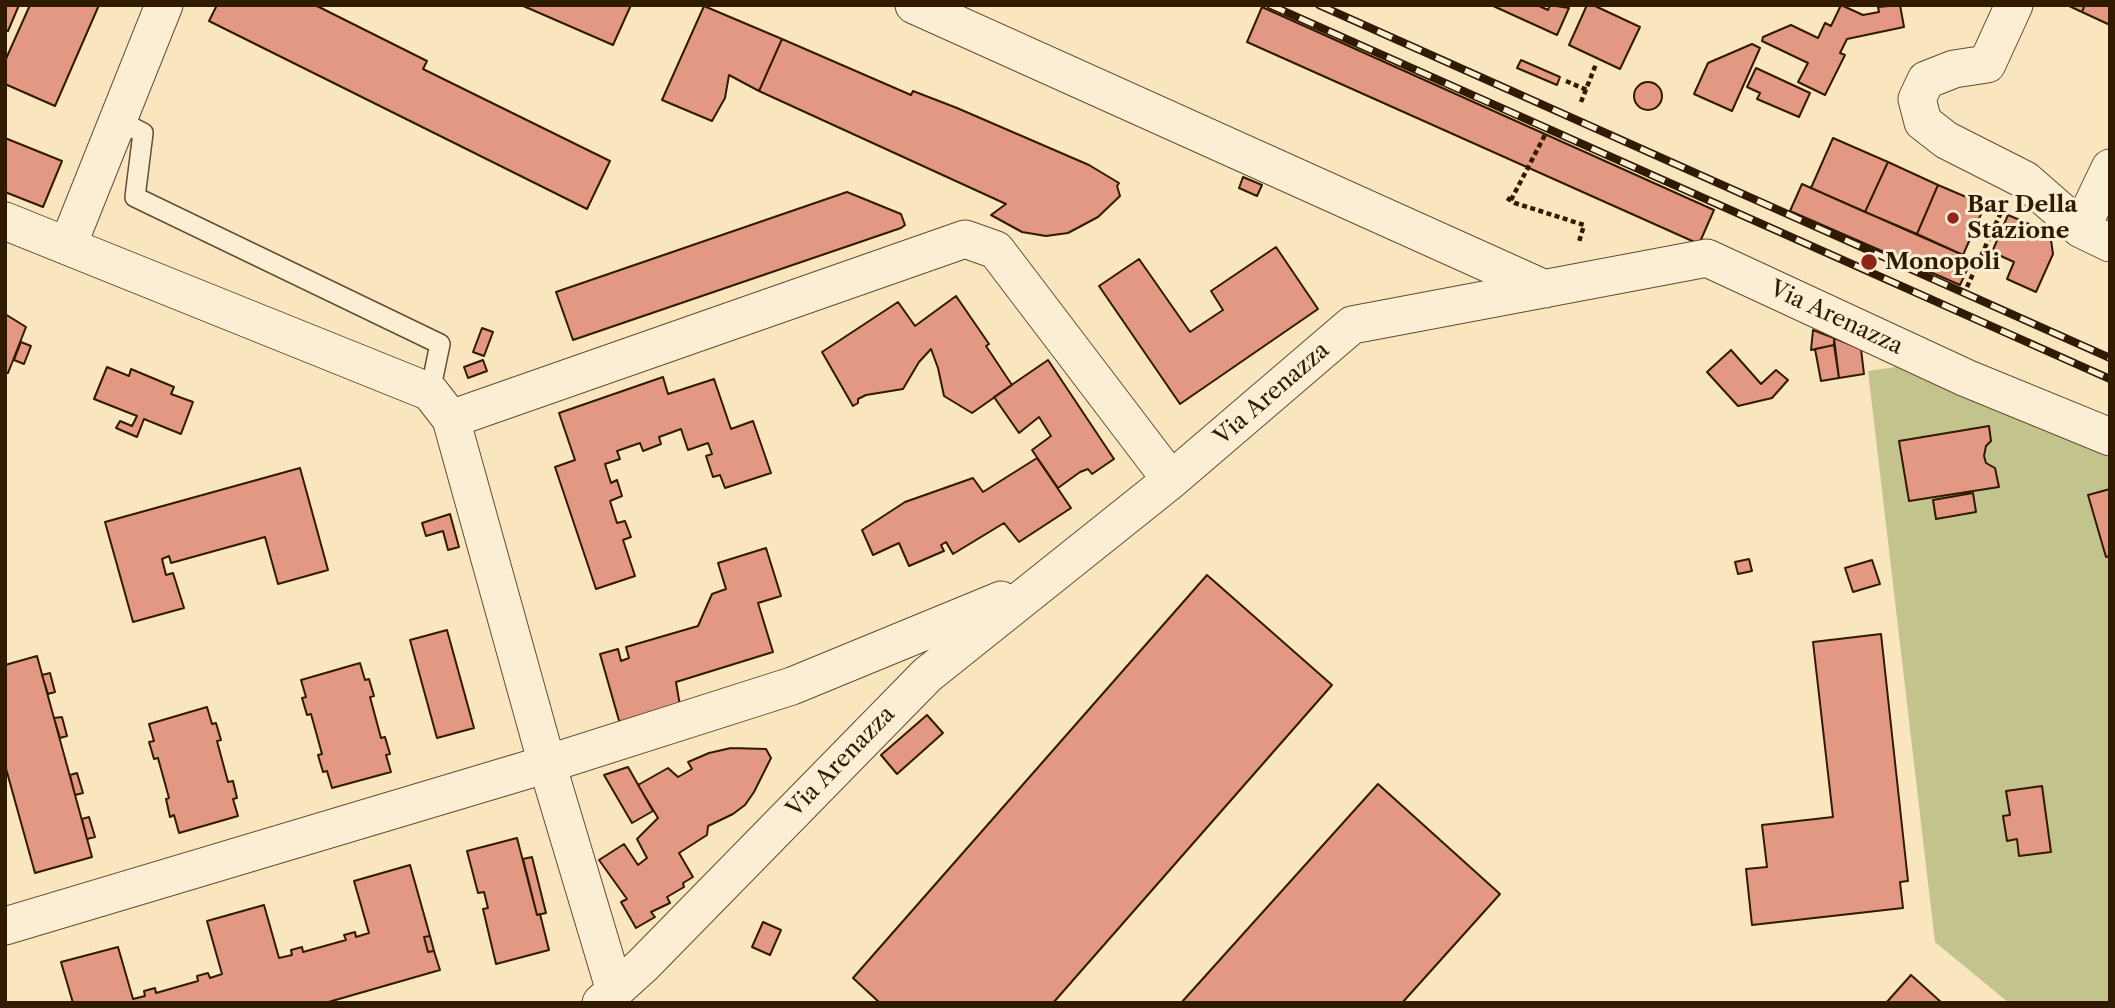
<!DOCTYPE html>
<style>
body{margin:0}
#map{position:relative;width:2115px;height:1008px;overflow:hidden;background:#f9e5be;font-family:"Libre Caslon Text",serif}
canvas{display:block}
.frame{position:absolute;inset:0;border:7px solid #301a00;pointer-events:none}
</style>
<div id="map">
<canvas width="2115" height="1008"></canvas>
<div class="frame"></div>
</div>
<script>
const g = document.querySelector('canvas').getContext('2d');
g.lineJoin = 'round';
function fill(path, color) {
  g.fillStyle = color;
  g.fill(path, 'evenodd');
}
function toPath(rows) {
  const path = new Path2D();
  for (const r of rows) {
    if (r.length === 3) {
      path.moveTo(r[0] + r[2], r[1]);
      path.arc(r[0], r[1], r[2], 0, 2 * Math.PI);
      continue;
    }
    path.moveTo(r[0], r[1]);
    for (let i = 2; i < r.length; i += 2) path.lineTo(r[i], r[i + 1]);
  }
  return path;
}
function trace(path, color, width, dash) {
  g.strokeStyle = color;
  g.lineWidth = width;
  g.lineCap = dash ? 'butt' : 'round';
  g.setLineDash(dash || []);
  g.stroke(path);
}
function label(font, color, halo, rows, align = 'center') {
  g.font = font + ' "Libre Caslon Text",serif';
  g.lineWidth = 6;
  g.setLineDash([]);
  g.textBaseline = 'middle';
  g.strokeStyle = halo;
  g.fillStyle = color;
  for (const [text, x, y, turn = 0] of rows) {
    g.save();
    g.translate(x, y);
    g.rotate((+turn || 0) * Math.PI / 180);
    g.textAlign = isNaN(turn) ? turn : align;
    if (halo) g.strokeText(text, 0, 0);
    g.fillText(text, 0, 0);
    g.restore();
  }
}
const green = toPath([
 [1910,365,2110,455,2110,1003,2009,1003,1935,942,1868,371]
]);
const building = toPath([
 [5,5,19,5,8,31,5,30,5,5],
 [30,5,99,5,55,106,5,84,5,61,30,5],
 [217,5,315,5,427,61,423,69,610,161,587,209,209,21,217,5],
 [521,5,631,5,613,45,521,5],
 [1491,5,1537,5,1548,10,1550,5,1569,8,1557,35,1491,5],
 [1587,5,1593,5,1640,27,1620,69,1569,45,1587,5],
 [1841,5,1863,15,1879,12,1878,7,1900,5,1904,27,1847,39,1840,53,1845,55,1825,95,1798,82,1808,63,1762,41,1763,37,1791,25,1818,38,1825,23,1831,26,1841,5],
 [2067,5,2080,5,2084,7,2082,12,2067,5],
 [2080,5,2110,5,2110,25,2082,12,2084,7,2080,5],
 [704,6,782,39,759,91,729,75,725,98,712,121,662,100,704,6],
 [1262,7,1714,210,1699,244,1247,42,1262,7],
 [782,39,911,95,913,91,957,108,1089,165,1119,183,1117,186,1120,196,1098,217,1068,233,1046,236,1022,232,991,215,1006,204,759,91,782,39],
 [1752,44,1760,48,1732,111,1694,94,1708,63,1752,44],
 [1521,60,1560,77,1557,85,1517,68,1521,60],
 [1756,68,1810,93,1799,117,1757,99,1760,93,1747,87,1756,68],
 [1648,96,14],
 [5,138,62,161,43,207,5,192,5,138],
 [1833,138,1888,162,1865,212,1811,188,1833,138],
 [1888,162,1938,185,1917,234,1865,212,1888,162],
 [1243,177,1262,185,1257,196,1239,188,1243,177],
 [1802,184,1972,259,1960,285,1790,211,1802,184],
 [1938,185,1985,205,1963,255,1917,234,1938,185],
 [847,192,901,214,905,225,901,228,573,340,556,292,847,192],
 [2008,215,2050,233,2053,254,2036,292,2007,279,2014,262,1992,252,2008,215],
 [1276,247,1318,309,1180,404,1099,286,1139,259,1190,332,1223,310,1211,291,1276,247],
 [956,296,989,344,986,346,1012,385,972,413,944,396,938,368,931,349,919,362,903,389,866,395,858,399,858,403,853,406,822,352,898,302,915,326,956,296],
 [5,314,26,327,8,373,5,373,5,314],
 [482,328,493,332,484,356,473,352,482,328],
 [1813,330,1834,338,1834,345,1811,350,1813,330],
 [1834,338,1861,349,1864,374,1839,378,1834,338],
 [21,342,31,346,24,364,14,360,21,342],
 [1834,345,1839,378,1821,381,1815,349,1834,345],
 [1731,350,1761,384,1776,370,1788,380,1772,398,1738,406,1707,372,1731,350],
 [483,360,487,371,468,378,464,367,483,360],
 [1048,360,1114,459,1092,474,1088,469,1080,472,1058,488,1032,450,1051,436,1039,417,1019,433,994,397,1048,360],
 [107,367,129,376,131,369,174,387,171,394,193,402,181,434,144,419,137,437,116,428,120,421,132,426,137,416,94,399,107,367],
 [663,377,668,394,714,379,731,429,753,421,771,473,725,488,720,475,713,477,706,456,712,454,708,443,688,450,681,429,659,437,661,444,643,451,640,443,617,451,620,459,605,464,611,483,617,480,622,496,610,501,617,523,625,521,631,537,623,540,635,576,596,589,555,467,575,460,559,413,663,377],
 [1989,426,1991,441,1986,446,1984,456,1986,463,1995,468,1999,487,1909,501,1899,441,1989,426],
 [1037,458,1071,508,1019,542,1004,523,953,554,946,542,941,545,944,551,909,566,899,543,873,555,862,530,905,502,973,478,983,492,1037,458],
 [300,468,328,570,278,584,265,537,171,563,169,556,162,559,166,575,173,573,184,608,133,622,105,522,300,468],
 [2110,489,2110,556,2106,557,2088,495,2110,489],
 [1973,493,1976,512,1936,519,1933,500,1973,493],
 [450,514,459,547,448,550,443,531,426,536,422,523,450,514],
 [766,548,781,596,758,603,773,652,676,682,680,706,620,724,600,654,618,649,621,661,629,658,626,647,698,626,712,594,726,589,718,563,766,548],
 [1749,559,1752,571,1738,574,1735,562,1749,559],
 [1872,560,1880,584,1853,592,1845,568,1872,560],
 [1207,575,1332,685,1053,1003,880,1003,853,978,1207,575],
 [447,630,474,728,437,738,410,640,447,630],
 [1881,634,1908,881,1900,882,1903,908,1752,925,1746,869,1767,867,1762,825,1833,817,1813,642,1881,634],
 [37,656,92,857,35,873,5,765,5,665,37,656],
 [360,663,365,680,369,679,374,696,370,697,381,738,385,737,390,754,386,755,391,772,332,788,327,771,323,772,318,755,322,754,311,714,307,715,302,698,306,697,301,680,360,663],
 [50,673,55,692,48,694,42,675,50,673],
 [207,707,212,724,216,723,221,740,217,741,228,782,233,781,237,798,233,799,238,816,179,833,174,815,170,817,166,799,169,798,158,758,154,759,149,742,154,741,149,724,207,707],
 [927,715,943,733,897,774,881,755,927,715],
 [62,717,67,736,60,738,54,718,62,717],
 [731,748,766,749,771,758,754,792,745,805,733,814,708,826,707,835,679,853,693,877,683,883,684,887,667,897,670,903,651,912,655,917,636,928,621,902,627,899,599,860,624,844,638,865,647,858,637,839,658,818,638,785,668,768,678,777,692,769,688,762,709,753,731,748],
 [628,767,653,811,632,823,604,775,628,767],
 [77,773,83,793,75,795,70,775,77,773],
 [1378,784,1500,894,1402,1003,1181,1003,1378,784],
 [2042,786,2051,852,2019,856,2017,839,2007,841,2003,816,2010,815,2006,791,2042,786],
 [89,817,95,837,87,839,82,819,89,817],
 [517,838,537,915,540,914,549,950,496,964,483,909,488,908,484,892,478,893,467,851,517,838],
 [532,857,546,913,537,915,523,859,532,857],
 [410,865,430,936,424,937,428,952,434,951,440,970,325,1003,73,1003,61,962,118,947,133,999,145,996,144,991,155,988,156,993,198,981,197,976,208,973,210,978,222,974,207,921,264,905,279,958,292,955,291,950,302,947,303,952,346,940,344,935,355,932,356,937,369,933,354,881,410,865],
 [763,922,781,930,770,955,752,947,763,922],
 [430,936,434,951,428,952,424,937,430,936],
 [1911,975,1942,1003,1886,1003,1911,975]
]);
const path = toPath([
 [1566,81,1587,90],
 [1581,102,1596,64],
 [1507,198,1515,203,1584,225,1579,242],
 [1511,200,1546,133],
 [1975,228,1991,236],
 [1967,287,2003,208]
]);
const service = toPath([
 [118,120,143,133,135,197,440,344,430,392]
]);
const minor = toPath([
 [914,5,1545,289],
 [2014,5,1987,64,1954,69,1926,80,1917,99,1923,122,1946,140,2025,180,2081,229,2110,243],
 [5,221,430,392,451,419,547,764,615,991],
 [2081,229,2110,168],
 [68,245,164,5],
 [451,419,965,239,996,250,1171,480],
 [5,926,547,764,792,686,1001,600],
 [601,1003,643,965,927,675,1171,480,1352,325,1707,258,1966,378,2110,437]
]);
const rail = toPath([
 [1270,5,2110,379],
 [1319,5,2110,358]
]);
const markers = [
 [1953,218,7,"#8f2418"],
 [1869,262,9,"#8f2418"]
];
const poiNames = [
 ["Bar Della",1967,205],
 ["Stazione",1967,231],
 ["Monopoli",1885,262]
];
const streetNames = [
 ["Via Arenazza",1836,318,25],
 ["Via Arenazza",1272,394,-41],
 ["Via Arenazza",841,762,-46]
];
fill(green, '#c3c38e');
fill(building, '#e29882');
trace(building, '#301a00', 2);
trace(service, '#624d30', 22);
trace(minor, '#624d30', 39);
trace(path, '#301a00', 4.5, [5, 3.5]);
trace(service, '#fbeed5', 19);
trace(minor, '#fbeed5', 37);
trace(rail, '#301a00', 8);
trace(rail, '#fbeed5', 5, [16]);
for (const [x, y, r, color] of markers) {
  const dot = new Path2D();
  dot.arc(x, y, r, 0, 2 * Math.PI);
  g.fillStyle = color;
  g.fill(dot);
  trace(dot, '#fbeed5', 2.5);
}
label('bold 23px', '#301a00', '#fbeed5', poiNames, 'left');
label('23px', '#301a00', '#fbeed5', streetNames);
</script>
